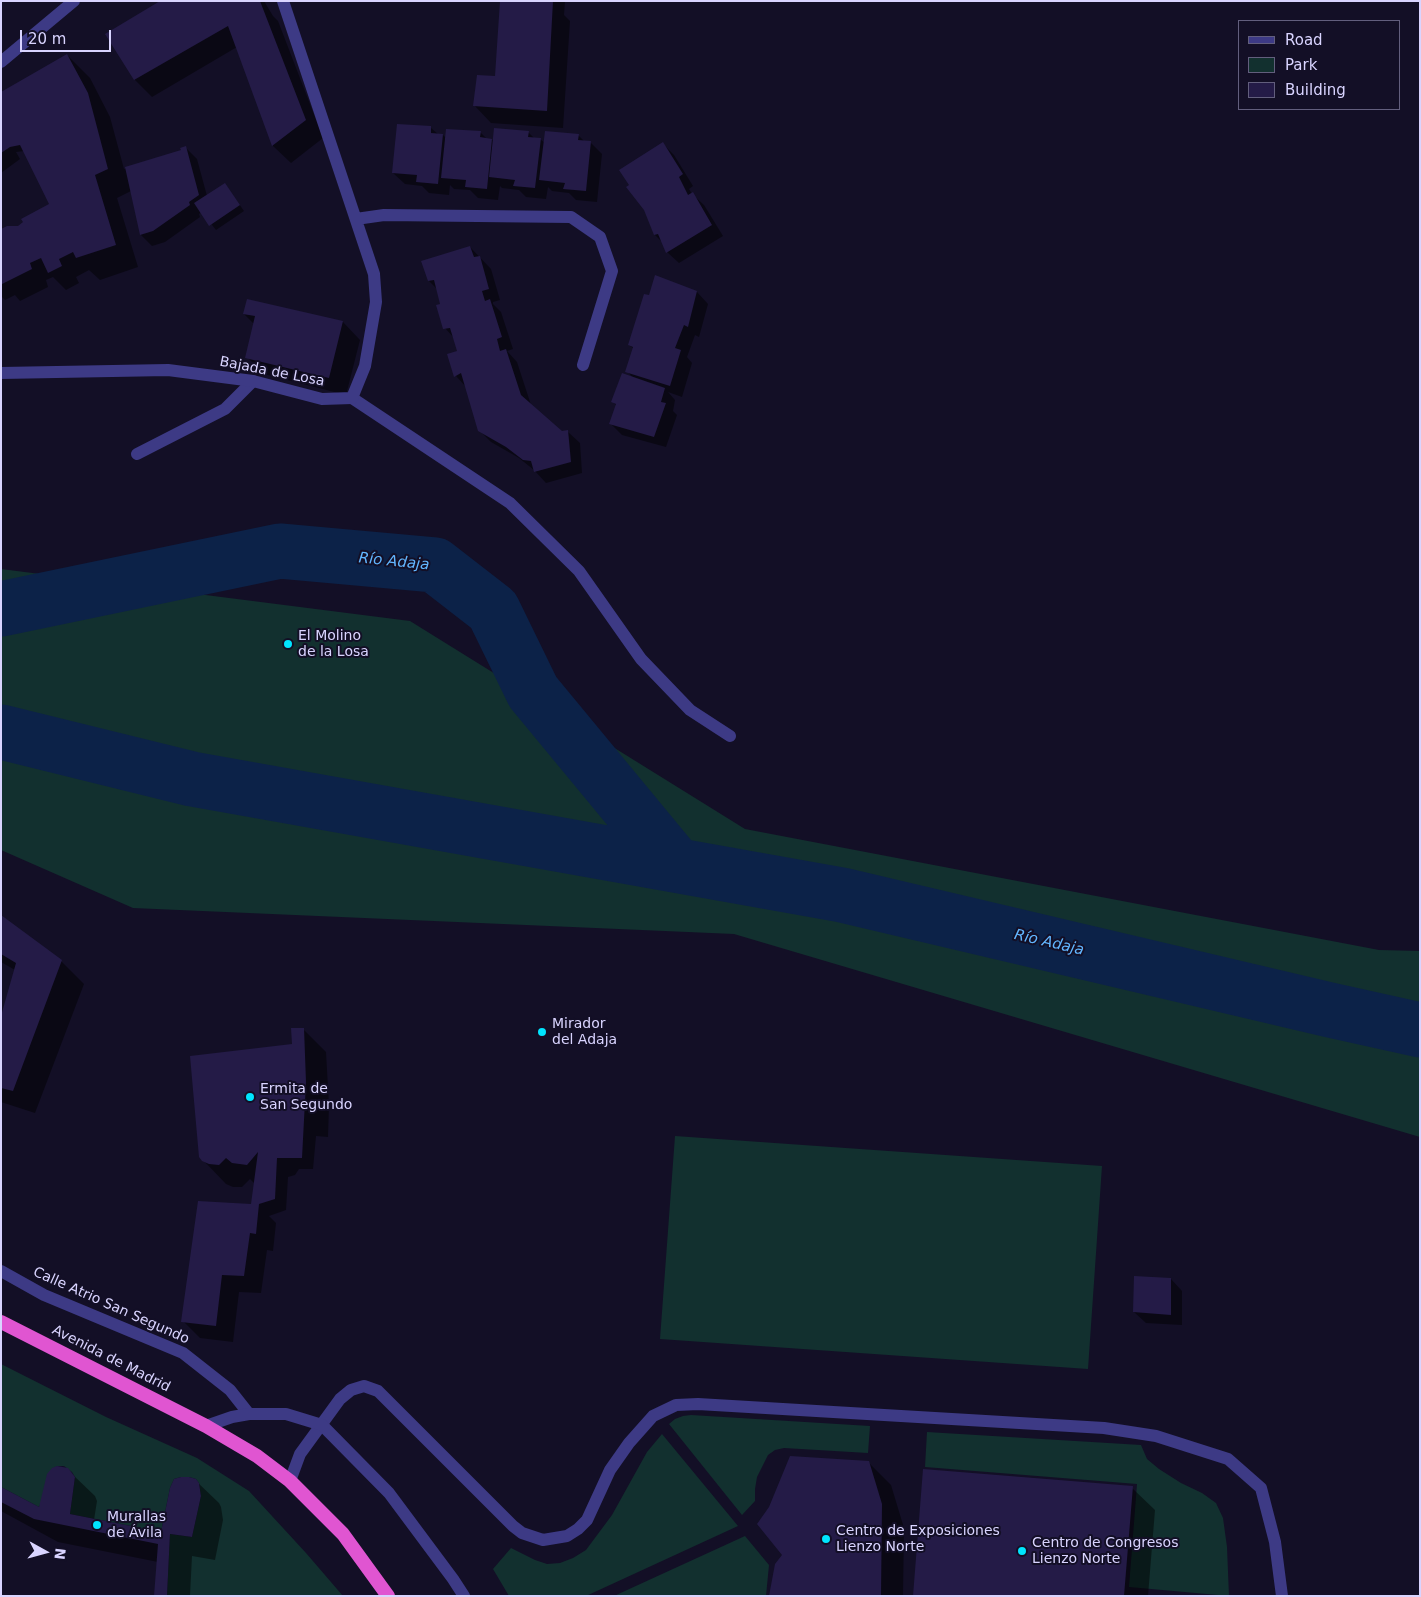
<!DOCTYPE html>
<meta charset="utf-8">
<style>
body{margin:0}
#map{position:relative;width:1421px;height:1597px;overflow:hidden;background:#130f26;font-family:"DejaVu Sans",sans-serif}
canvas{display:block}
.frame{position:absolute;inset:0;border:2px solid #d9d4ff;pointer-events:none}
.legend{position:absolute;left:1238px;top:20px;width:162px;height:90px;box-sizing:border-box;background:#130f26;border:1px solid #625e7d;margin:0;padding:6px 9px;list-style:none;font-size:15px;color:#d9d4ff}
.legend li{display:flex;align-items:center;gap:10px;height:25px}
.legend b{width:25px;border:1px solid #625e7d}
.north{position:absolute;left:20px;top:1527px;width:50px;height:50px;-webkit-text-stroke:4px #130f26;paint-order:stroke;rotate:97deg;font-size:14px;font-weight:700;line-height:20px;text-align:center;color:#d9d4ff}
.north::after{content:'';display:block;margin:auto;width:18px;height:22px;background:#d9d4ff;clip-path:polygon(50% 0,100% 100%,50% 72%,0 100%)}
.scale{position:absolute;left:20px;top:30px;width:91px;height:22px;box-sizing:border-box;border:2px solid #d9d4ff;border-top:0;padding-left:6px;font-size:15px;line-height:18px;white-space:nowrap;color:#d9d4ff;-webkit-text-stroke:4px #130f26;paint-order:stroke}
</style>
<div id="map">
<canvas width="1421" height="1597"></canvas>
<div class="frame"></div>
<ul class="legend">
<li><b style="height:6px;background:#3d3a85"></b>Road</li>
<li><b style="height:14px;background:#12302f"></b>Park</li>
<li><b style="height:14px;background:#241b47"></b>Building</li>
</ul>
<div class="north">N</div>
<div class="scale">20 m</div>
</div>
<script>
const g = document.querySelector('canvas').getContext('2d');
g.lineJoin = 'round';
function fill(path, color) {
  g.fillStyle = color;
  g.fill(path, 'evenodd');
}
function toPath(rows) {
  const path = new Path2D();
  for (const r of rows) {
    path.moveTo(r[0], r[1]);
    for (let i = 2; i < r.length; i += 2) path.lineTo(r[i], r[i + 1]);
  }
  return path;
}
function trace(path, color, width, dash) {
  g.strokeStyle = color;
  g.lineWidth = width;
  g.lineCap = dash ? 'butt' : 'round';
  g.setLineDash(dash || []);
  g.stroke(path);
}
function label(font, color, halo, rows, align = 'center') {
  g.font = font + ' "DejaVu Sans",sans-serif';
  g.lineWidth = 4;
  g.setLineDash([]);
  g.textBaseline = 'middle';
  g.strokeStyle = halo;
  g.fillStyle = color;
  for (const [text, x, y, turn = 0] of rows) {
    g.save();
    g.translate(x, y);
    g.rotate((+turn || 0) * Math.PI / 180);
    g.textAlign = isNaN(turn) ? turn : align;
    if (halo) g.strokeText(text, 0, 0);
    g.fillText(text, 0, 0);
    g.restore();
  }
}
const green = toPath([
 [1,569,410,621,745,829,1379,950,1420,951,1420,1137,734,934,133,908,1,850],
 [675,1136,1102,1166,1088,1369,660,1339],
 [1,1364,106,1417,197,1458,249,1491,306,1553,343,1596,167,1596,170,1534,192,1537,201,1496,199,1483,196,1479,189,1477,181,1477,174,1479,170,1488,161,1532,70,1514,75,1477,72,1472,64,1466,57,1466,39,1507,1,1487],
 [691,1415,870,1426,868,1453,784,1448,775,1450,768,1455,757,1477,755,1489,755,1501,742,1515,669,1424,675,1419,683,1416],
 [927,1432,1141,1445,1147,1459,1159,1469,1181,1483,1202,1493,1216,1503,1223,1518,1227,1547,1229,1596,1129,1587,1137,1484,925,1467],
 [662,1434,738,1526,586,1596,509,1596,493,1569,511,1548,535,1560,547,1564,560,1563,573,1558,586,1550,612,1515,647,1452],
 [745,1536,769,1565,766,1596,614,1596]
]);
const shadow = toPath([
 [162,1,264,1,273,16,278,21,323,138,291,163,273,146,237,47,152,97,135,80,107,35],
 [501,1,565,1,564,15,570,21,563,128,491,123,474,105,496,78],
 [67,55,90,78,110,117,124,169,183,151,185,147,197,159,207,196,225,184,244,211,216,230,202,212,199,214,200,217,165,242,152,246,141,235,131,191,117,198,138,267,100,280,89,270,76,277,79,283,66,290,53,277,46,280,48,287,20,301,15,295,5,300,1,296,1,230,18,227,51,205,24,151,16,152,20,159,1,173,1,93],
 [431,128,438,134,443,135,447,139,480,132,487,139,494,140,528,132,535,139,540,139,545,143,578,135,585,142,590,142,602,154,597,202,576,200,569,193,552,191,548,187,546,199,526,197,519,190,502,188,500,186,498,200,478,198,470,190,454,189,450,185,449,195,429,193,422,186,405,184,393,173],
 [663,144,674,155,693,186,689,189,692,194,704,205,723,236,679,263,667,252,663,243,655,235],
 [470,247,491,269,500,300,493,302,493,304,501,312,513,349,507,351,517,362,531,405,562,432,568,432,580,443,582,473,546,483,534,470,519,458,491,442,479,430,466,387,456,376,459,352,454,338,445,328,442,305,438,290,429,281],
 [656,277,697,292,708,304,699,337,695,335,687,357,692,363,682,397,668,392,675,400,673,411,677,415,666,447,622,435,610,423,617,406,613,402,634,379,627,371,634,349,629,345,650,297],
 [244,314,343,322,360,340,346,395,264,374,247,357,254,324],
 [1,916,61,961,84,984,35,1113,1,1102,1,1021,15,970,1,962],
 [304,1030,326,1052,329,1105,328,1137,316,1136,313,1169,299,1169,295,1175,288,1177,286,1210,269,1216,276,1223,273,1251,267,1250,261,1293,239,1292,233,1342,200,1338,183,1321,252,1205,255,1184,250,1179,242,1187,233,1187,226,1184,203,1160],
 [1171,1279,1182,1291,1182,1325,1146,1323,1134,1312],
 [868,1462,891,1485,904,1528,903,1596,771,1596],
 [71,1473,95,1496,97,1501,94,1520,162,1533,195,1480,219,1503,221,1507,223,1520,215,1560,192,1556,190,1596,156,1596,158,1562,58,1542,1,1511,1,1489,40,1509],
 [1132,1488,1155,1510,1148,1596,914,1596]
]);
const river = toPath([
 [1,609,280,551,435,565,493,610,533,692,676,865],
 [1,732,192,779,842,895,1330,1010,1420,1030]
]);
const building = toPath([
 [160,1,260,1,306,120,272,146,228,26,134,80,105,34],
 [500,1,553,1,547,111,473,106,477,75,495,76],
 [67,54,88,93,108,169,95,175,116,245,76,258,73,252,59,259,62,266,48,273,41,258,30,263,32,269,2,284,1,229,7,226,18,226,23,222,21,219,49,204,20,145,10,147,1,153,1,92],
 [397,124,431,126,431,133,443,134,438,184,416,182,417,175,392,173],
 [494,128,529,131,528,137,541,138,535,188,513,186,515,180,489,177],
 [446,129,481,131,480,137,492,139,487,189,465,187,466,180,441,178],
 [545,131,579,134,578,140,591,141,586,191,563,189,565,183,539,180],
 [663,142,683,174,679,177,688,195,693,192,712,225,666,253,658,234,654,235,644,210,626,187,629,185,619,170],
 [186,146,199,195,189,202,190,205,153,231,140,235,125,167,181,150,180,148],
 [225,183,240,205,209,226,194,203],
 [470,246,474,257,480,256,489,289,482,291,485,301,490,299,502,337,497,339,500,351,506,349,521,395,562,431,568,430,571,462,534,472,531,461,523,460,506,447,478,431,461,373,454,377,447,354,457,351,450,328,443,329,436,305,440,304,434,280,428,281,421,261],
 [655,275,697,291,688,327,684,325,675,348,681,350,670,386,625,372,633,347,628,345,644,294,649,295],
 [247,299,343,321,329,378,245,358,255,316,243,314],
 [622,373,665,388,661,402,666,403,654,437,609,424,616,404,611,402],
 [1,915,62,960,13,1091,1,1088,1,1016,16,963,1,954],
 [291,1028,304,1028,306,1082,302,1158,277,1158,275,1199,259,1204,256,1234,250,1233,244,1276,222,1275,216,1326,181,1322,198,1201,251,1204,258,1152,247,1165,232,1163,226,1158,219,1165,209,1164,202,1161,199,1157,190,1056,292,1044],
 [1134,1276,1171,1278,1171,1315,1133,1312],
 [790,1456,869,1461,882,1504,881,1596,769,1596,775,1564,782,1555,757,1524,769,1507],
 [57,1466,68,1468,75,1477,70,1514,161,1532,170,1488,174,1479,181,1477,189,1477,196,1479,199,1483,201,1496,192,1537,170,1534,167,1596,154,1596,158,1544,34,1519,1,1502,1,1487,39,1507,47,1474,52,1468],
 [923,1469,1133,1486,1124,1596,913,1596]
]);
const service = toPath([
 [352,398,510,503,579,571,641,659,690,710,730,736],
 [137,454,225,409,253,381],
 [290,1481,300,1454,340,1399,351,1390,364,1386,378,1391,513,1526,522,1533,543,1540,567,1536,578,1529,587,1520,610,1470,629,1443,653,1416,676,1405,698,1404,1104,1428,1156,1436,1228,1459,1261,1488,1275,1542,1282,1596]
]);
const pedestrian = toPath([
 [1,1271,44,1295,183,1353,230,1390,249,1414]
]);
const minor = toPath([
 [1,62,74,1],
 [356,219,384,215,571,217,600,237,612,271,583,365],
 [1,373,168,370,253,381,322,399,352,398,365,366,376,302,374,274,283,1],
 [206,1426,232,1417,249,1414,286,1414,322,1425,389,1493,453,1579,464,1596]
]);
const trunk = toPath([
 [1,1322,206,1426,257,1456,290,1481,343,1534,388,1596]
]);
const markers = [
 [288,644,5,"#00e5ff"],
 [542,1032,5,"#00e5ff"],
 [250,1097,5,"#00e5ff"],
 [97,1525,5,"#00e5ff"],
 [826,1539,5,"#00e5ff"],
 [1022,1551,5,"#00e5ff"]
];
const streetNames = [
 ["Bajada de Losa",272,372,11],
 ["Calle Atrio San Segundo",111,1306,24],
 ["Avenida de Madrid",111,1359,27]
];
const poiNames = [
 ["El Molino",298,636],
 ["de la Losa",298,652],
 ["Mirador",552,1024],
 ["del Adaja",552,1040],
 ["Ermita de",260,1089],
 ["San Segundo",260,1105],
 ["Murallas",107,1517],
 ["de Ávila",107,1533],
 ["Centro de Exposiciones",836,1531],
 ["Lienzo Norte",836,1547],
 ["Centro de Congresos",1032,1543],
 ["Lienzo Norte",1032,1559]
];
const waterNames = [
 ["Río Adaja",394,562,6],
 ["Río Adaja",1049,943,13]
];
fill(green, '#12302f');
fill(shadow, '#0007');
trace(river, '#0c2248', 55);
fill(building, '#241b47');
trace(service, '#3d3a85', 12);
trace(pedestrian, '#3d3a85', 12);
trace(minor, '#3d3a85', 12);
trace(trunk, '#e055d1', 14);
for (const [x, y, r, color] of markers) {
  const dot = new Path2D();
  dot.arc(x, y, r, 0, 2 * Math.PI);
  g.fillStyle = color;
  g.fill(dot);
  trace(dot, '#130f26', 2);
}
label('14px', '#d9d4ff', '#130f26', streetNames);
label('14px', '#d9d4ff', '#130f26', poiNames, 'left');
label('italic 15px', '#62b6ff', '#130f26', waterNames);
</script>
